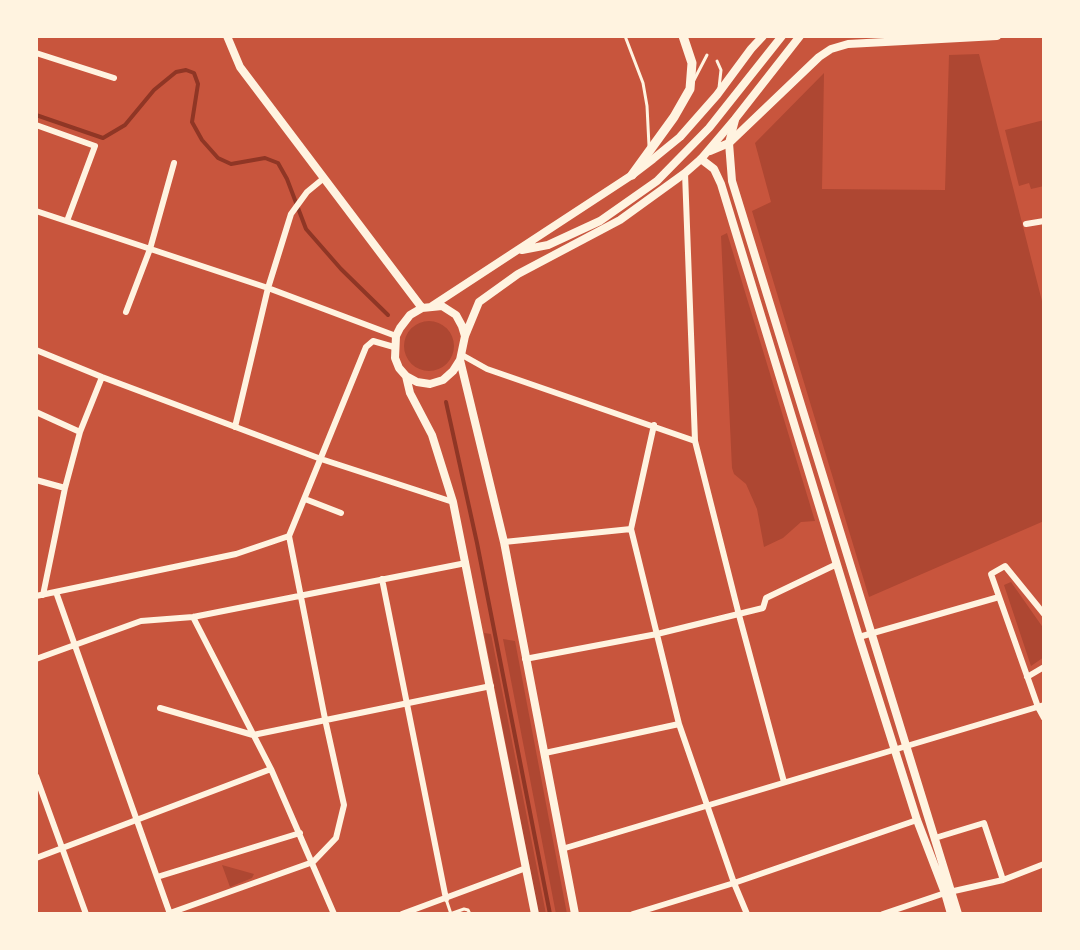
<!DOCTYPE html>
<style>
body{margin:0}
#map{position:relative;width:1080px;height:950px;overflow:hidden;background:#c8553d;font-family:"DM Sans",sans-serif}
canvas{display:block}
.frame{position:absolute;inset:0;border:38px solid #fff3e0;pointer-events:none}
</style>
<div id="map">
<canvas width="1080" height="950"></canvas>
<div class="frame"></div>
</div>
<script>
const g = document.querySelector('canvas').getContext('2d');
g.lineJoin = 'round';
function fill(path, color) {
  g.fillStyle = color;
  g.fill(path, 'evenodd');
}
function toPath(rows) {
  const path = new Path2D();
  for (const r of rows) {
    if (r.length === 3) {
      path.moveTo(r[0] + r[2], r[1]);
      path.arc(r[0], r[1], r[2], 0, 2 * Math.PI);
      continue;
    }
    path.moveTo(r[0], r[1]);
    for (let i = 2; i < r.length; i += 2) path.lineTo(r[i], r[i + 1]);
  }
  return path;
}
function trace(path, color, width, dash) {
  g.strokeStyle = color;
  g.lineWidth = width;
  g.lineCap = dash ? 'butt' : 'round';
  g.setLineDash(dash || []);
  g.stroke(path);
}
const green = toPath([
 [979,54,1044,309,1044,521,869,597,752,211,771,202,755,143,824,73,822,189,945,190,949,55],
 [1044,120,1044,186,1031,189,1029,183,1019,186,1005,130],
 [727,233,815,521,801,522,783,538,764,547,757,509,746,484,734,474,732,468,721,236],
 [429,346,25],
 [1011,582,1044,629,1044,657,1031,666,1004,585],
 [484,633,491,634,546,914,539,914],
 [503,639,515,641,567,914,556,914],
 [222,865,254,874,252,878,230,887]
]);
const stream = toPath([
 [36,115,103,138,125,125,154,90,176,72,186,70,194,73,198,84,192,122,202,140,218,158,231,164,265,158,278,163,287,179,306,229,341,269,388,315],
 [446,402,477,543,550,914]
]);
const service = toPath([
 [625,36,643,83,647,106,649,146],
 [717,61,721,70,719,88],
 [694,80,707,55],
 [446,899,451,914],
 [450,914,464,909,468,910,470,914]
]);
const minor = toPath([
 [36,53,114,78],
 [36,125,95,146,67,221],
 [685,173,695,441,739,615,784,782],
 [36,211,268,288,396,336],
 [1026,224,1044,221],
 [126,312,150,249,174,163],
 [36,350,102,377,321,459,453,502],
 [462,355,487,369,695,441],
 [36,412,80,432],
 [654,425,631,529,679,724,734,883,747,914],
 [235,427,268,288,291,214,307,192,324,178],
 [36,480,65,488],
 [305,499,341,513],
 [289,536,366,347,373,341,394,347],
 [504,542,631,529],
 [382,579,446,899],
 [56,592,170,914],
 [43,595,65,488,80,432,102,377],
 [36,596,236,554,289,536],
 [1044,614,1005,566,991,574,1038,707,1044,718],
 [193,617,271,769,334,914],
 [859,637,999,597],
 [36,659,141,621,193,617,466,563],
 [525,659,657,634,763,608,766,598,837,564],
 [1027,677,1044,667],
 [160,708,253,735,491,686],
 [545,753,679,724],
 [36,776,86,914],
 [935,838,984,823,1003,880],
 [562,849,1044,705],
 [36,858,271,769],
 [157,877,300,833],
 [170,913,313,862,336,838,344,805,325,719,289,536],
 [402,914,526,868],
 [633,914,734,883,917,820],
 [883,914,945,893,1003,880,1044,864]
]);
const tertiary = toPath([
 [735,120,729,143,732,181,958,914],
 [701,159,714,169,721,184,859,637,917,820,945,893,951,914]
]);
const secondary = toPath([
 [227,36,240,67,422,308],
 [710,151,729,143,819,57,831,49,848,44,997,36],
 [522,250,548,245,600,221,657,181,709,128,782,36],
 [432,306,632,175,653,159,680,137,717,95,751,49,763,36],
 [465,336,462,326,456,315,442,306,422,308,410,315,400,328,396,336,395,358,399,368,406,376,417,382,430,384,443,380,453,371,460,360,465,336,479,302,518,274,620,220,685,173,701,159,735,119,800,36],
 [460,360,504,542,575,914],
 [406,376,410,393,432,435,453,502,535,914]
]);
const primary = toPath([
 [632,175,674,117,690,89,692,63,683,36]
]);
fill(green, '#ae4732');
trace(stream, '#8f3625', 4);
trace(service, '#fff3e0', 3);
trace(minor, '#fff3e0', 6);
trace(tertiary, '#fff3e0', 8);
trace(secondary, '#fff3e0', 8);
trace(primary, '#fff3e0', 9);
</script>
